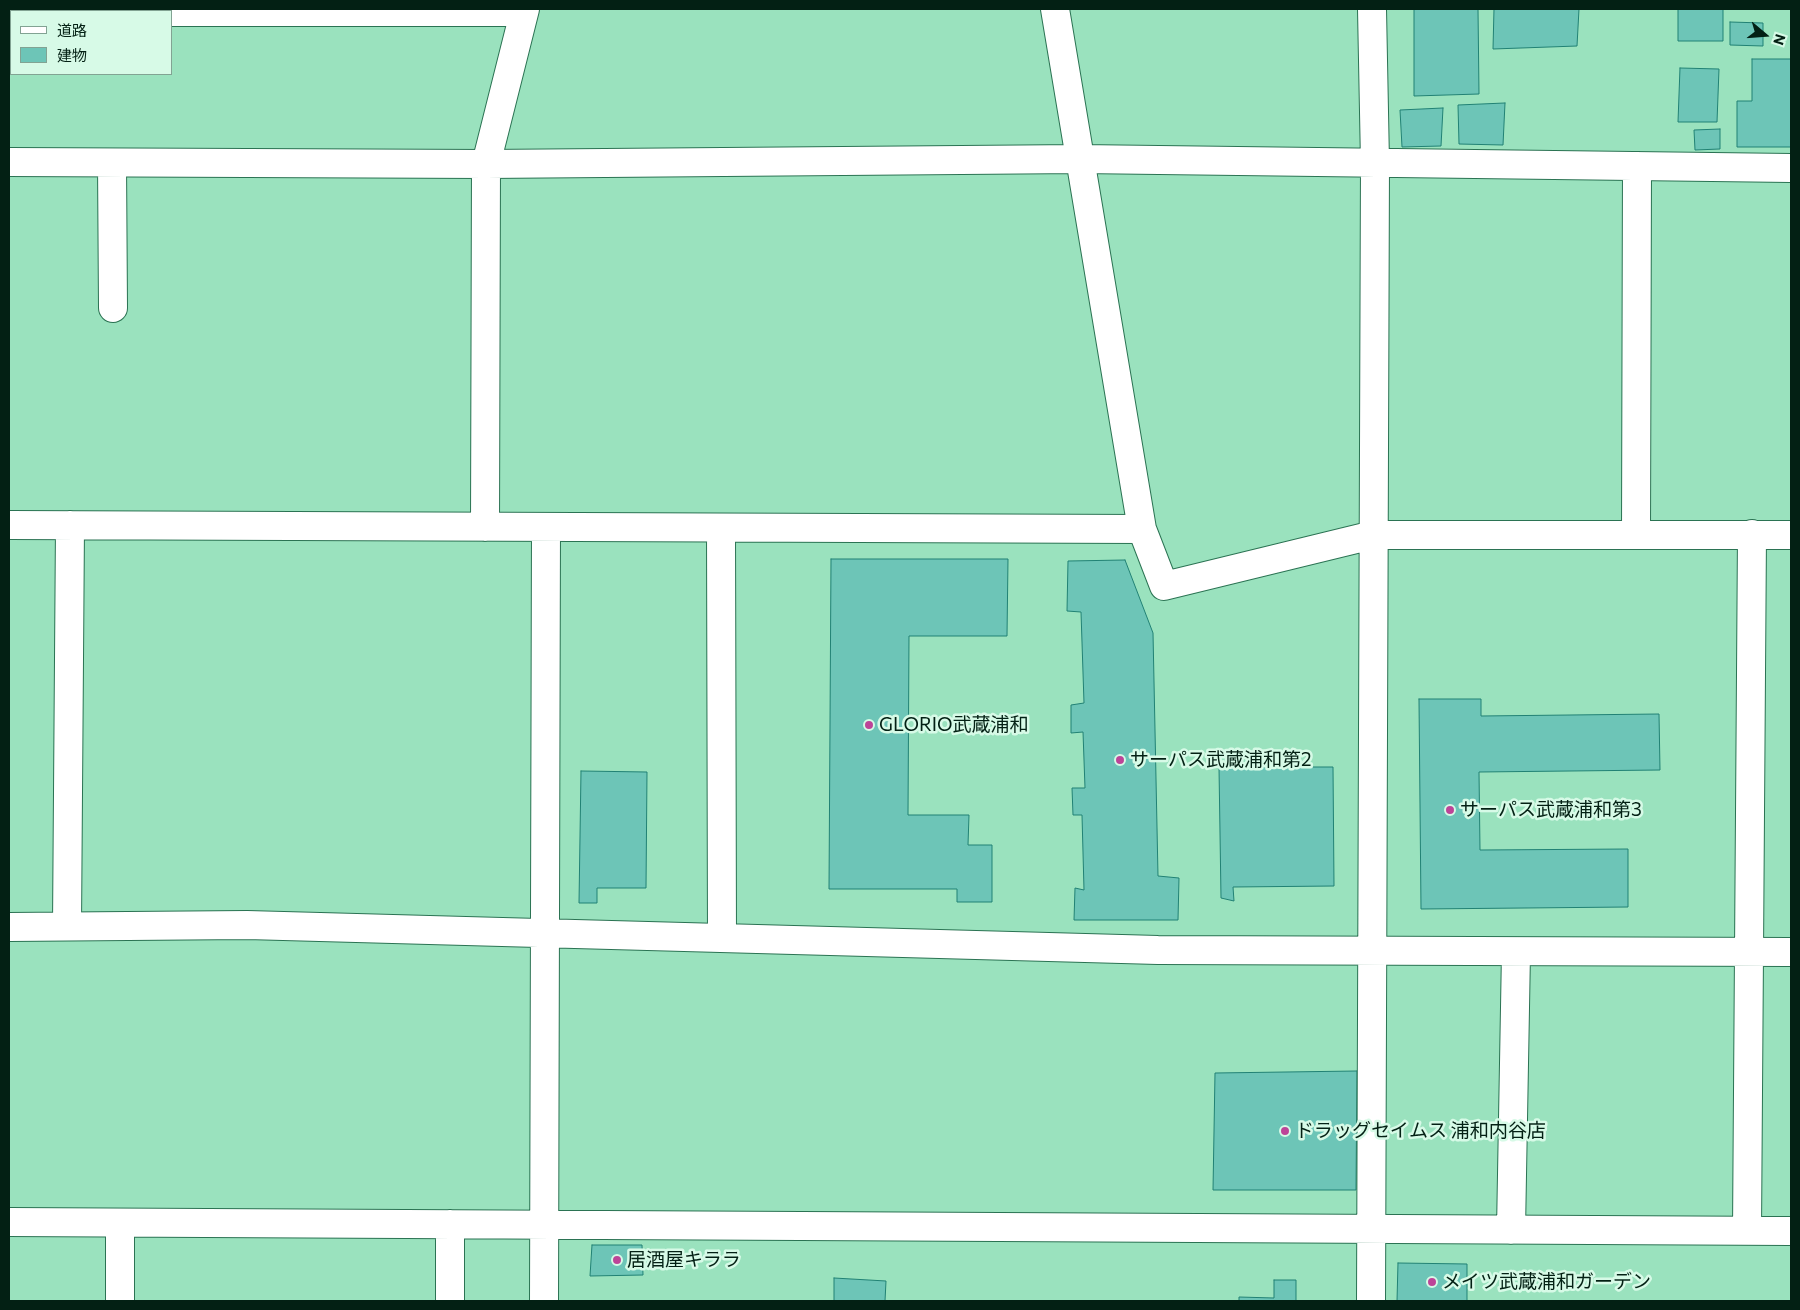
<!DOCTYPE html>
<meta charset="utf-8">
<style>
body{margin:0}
#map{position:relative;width:1800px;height:1310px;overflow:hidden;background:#9ae2be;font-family:Commissioner,"Noto Sans JP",sans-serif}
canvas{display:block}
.frame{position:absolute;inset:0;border:10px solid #032014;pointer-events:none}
.legend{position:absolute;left:10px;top:10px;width:162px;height:65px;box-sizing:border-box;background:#d7fae7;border:1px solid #82a393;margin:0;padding:6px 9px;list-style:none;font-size:15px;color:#032014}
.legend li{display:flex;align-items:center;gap:10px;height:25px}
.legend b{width:25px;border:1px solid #82a393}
.north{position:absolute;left:1740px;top:10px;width:50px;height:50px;-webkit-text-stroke:4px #d7fae7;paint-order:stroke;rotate:108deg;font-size:14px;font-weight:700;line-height:20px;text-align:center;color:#032014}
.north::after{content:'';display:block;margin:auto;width:18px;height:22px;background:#032014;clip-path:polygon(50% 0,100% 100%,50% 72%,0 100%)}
</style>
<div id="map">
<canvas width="1800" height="1310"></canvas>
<div class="frame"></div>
<ul class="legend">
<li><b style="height:6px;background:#fff"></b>道路</li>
<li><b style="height:14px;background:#6dc5b7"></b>建物</li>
</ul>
<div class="north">N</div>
</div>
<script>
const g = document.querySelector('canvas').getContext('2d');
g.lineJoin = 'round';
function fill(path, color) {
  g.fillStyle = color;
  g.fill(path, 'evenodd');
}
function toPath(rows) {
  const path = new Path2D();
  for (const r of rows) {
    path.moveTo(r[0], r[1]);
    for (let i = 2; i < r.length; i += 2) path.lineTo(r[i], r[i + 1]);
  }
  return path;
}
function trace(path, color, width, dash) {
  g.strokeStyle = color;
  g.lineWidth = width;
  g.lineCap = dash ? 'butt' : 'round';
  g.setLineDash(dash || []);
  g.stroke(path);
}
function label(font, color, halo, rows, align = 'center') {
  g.font = font + ' Commissioner,"Noto Sans JP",sans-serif';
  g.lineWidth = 5;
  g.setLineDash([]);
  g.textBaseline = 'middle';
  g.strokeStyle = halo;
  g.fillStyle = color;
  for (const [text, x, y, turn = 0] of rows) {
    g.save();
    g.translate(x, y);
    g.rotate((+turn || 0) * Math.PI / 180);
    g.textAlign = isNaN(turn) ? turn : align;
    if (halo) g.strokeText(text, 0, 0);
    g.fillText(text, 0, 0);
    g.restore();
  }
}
const building = toPath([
 [1414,9,1478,9,1479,94,1414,96,1414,9],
 [1494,9,1579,9,1577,46,1493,49,1494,9],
 [1678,9,1723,9,1723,41,1678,41,1678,9],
 [1730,22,1763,23,1763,46,1730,45,1730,22],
 [1752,59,1791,59,1791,147,1737,147,1737,101,1752,101,1752,59],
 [1680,68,1719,69,1717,122,1678,122,1680,68],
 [1505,103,1503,145,1459,144,1458,105,1505,103],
 [1443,108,1441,146,1402,147,1400,110,1443,108],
 [1720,129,1720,149,1695,150,1694,130,1720,129],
 [831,559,1008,559,1007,636,909,636,908,815,969,815,968,845,992,845,992,902,957,902,957,889,829,889,831,559],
 [1125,560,1153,633,1158,876,1179,878,1178,920,1074,920,1075,888,1084,890,1082,815,1073,815,1072,788,1085,788,1083,732,1071,733,1071,705,1084,703,1081,612,1067,611,1068,561,1125,560],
 [1419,699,1481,699,1481,716,1659,714,1660,770,1479,772,1480,850,1628,849,1628,907,1421,909,1419,699],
 [1219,767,1333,767,1334,886,1233,887,1234,901,1221,898,1219,767],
 [581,771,647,772,646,888,597,888,597,903,579,903,581,771],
 [1357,1071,1356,1190,1213,1190,1215,1073,1357,1071],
 [592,1245,642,1245,643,1275,590,1276,592,1245],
 [1398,1263,1467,1264,1467,1301,1397,1301,1398,1263],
 [834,1278,886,1281,885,1301,834,1301,834,1278],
 [1274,1280,1296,1280,1296,1301,1239,1301,1239,1297,1274,1298,1274,1280]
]);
const minor = toPath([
 [1055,9,1142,529,1164,586,1373,535,1791,535],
 [9,12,11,12],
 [171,12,524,12],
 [9,162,486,164,1080,159,1791,168],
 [112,163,113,308],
 [9,525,1142,529],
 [485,527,486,164,525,9],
 [721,528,722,938],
 [1636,534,1637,166],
 [67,926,70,525],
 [9,927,247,925,1158,950,1791,952],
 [9,1222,1791,1231],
 [450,1224,450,1301],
 [1511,1230,1516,952],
 [1747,1231,1752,534],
 [120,1301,120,1223],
 [544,1301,546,527],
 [1371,1301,1375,163,1372,9]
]);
const markers = [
 [869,725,5,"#bd4498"],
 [1120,760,5,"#bd4498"],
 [1450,810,5,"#bd4498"],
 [1285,1131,5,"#bd4498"],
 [617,1260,5,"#bd4498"],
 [1432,1282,5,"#bd4498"]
];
const poiNames = [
 ["GLORIO武蔵浦和",879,725],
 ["サーパス武蔵浦和第2",1130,760],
 ["サーパス武蔵浦和第3",1460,810],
 ["ドラッグセイムス 浦和内谷店",1295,1131],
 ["居酒屋キララ",627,1260],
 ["メイツ武蔵浦和ガーデン",1442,1282]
];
fill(building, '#6dc5b7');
trace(building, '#218174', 1);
trace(minor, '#2b7353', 30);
trace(minor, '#fff', 28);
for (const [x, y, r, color] of markers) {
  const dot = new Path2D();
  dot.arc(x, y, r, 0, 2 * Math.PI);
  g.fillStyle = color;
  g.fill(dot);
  trace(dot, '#d7fae7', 2);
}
label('19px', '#032014', '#d7fae7', poiNames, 'left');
</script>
